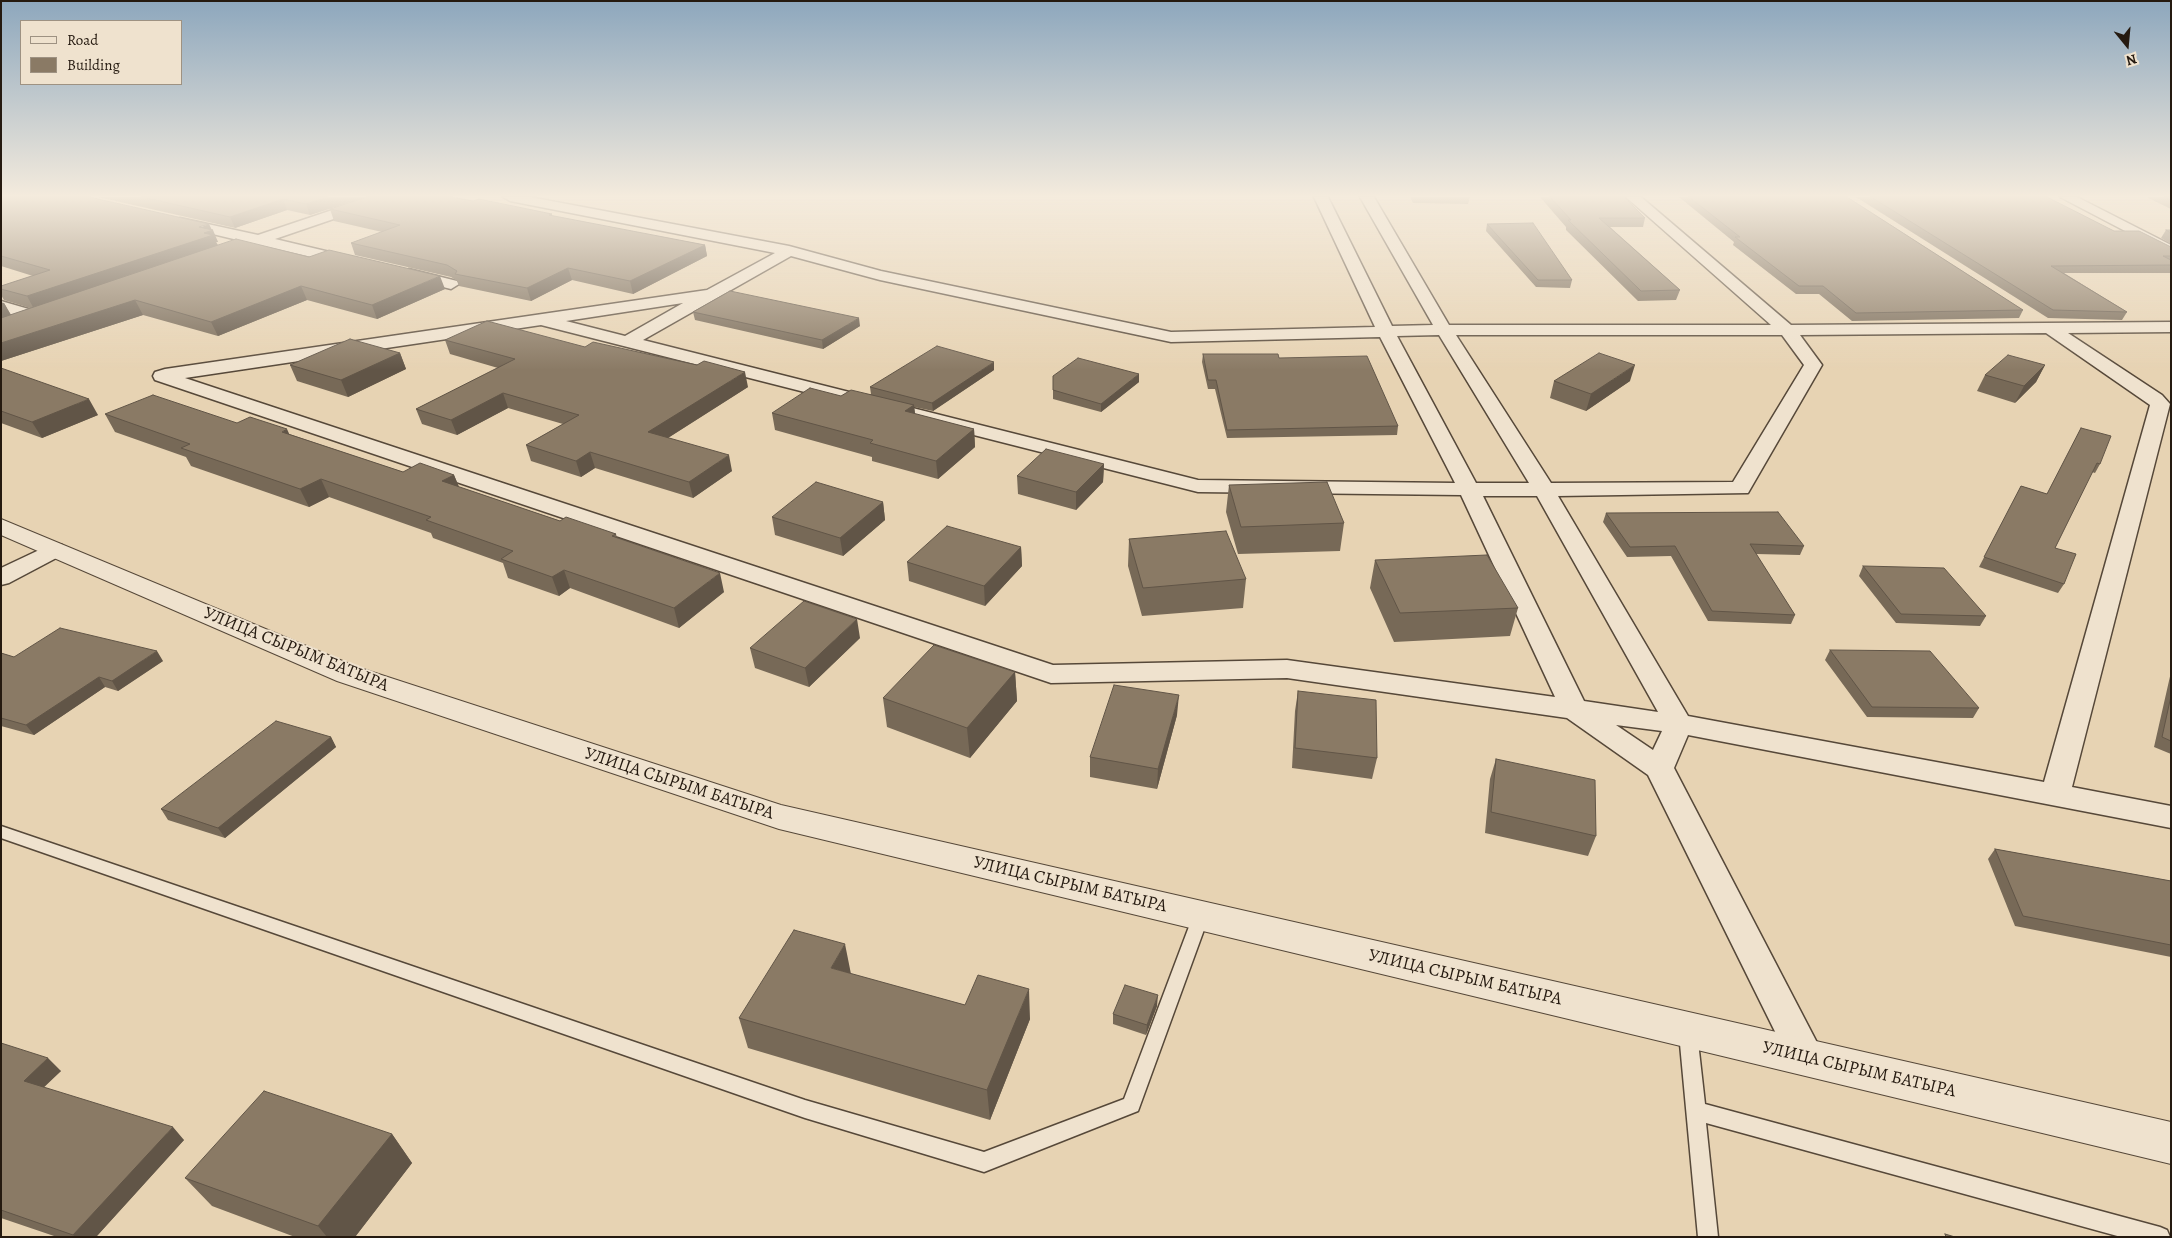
<!DOCTYPE html>
<meta charset="utf-8">
<style>
body{margin:0}
#map{position:relative;width:2172px;height:1238px;overflow:hidden;background:#e7d3b3;font-family:Alegreya,serif}
canvas{display:block}
.frame{position:absolute;inset:0;border:2px solid #251a10;pointer-events:none}
.legend{position:absolute;left:20px;top:20px;width:162px;height:65px;box-sizing:border-box;background:#efe2ce;border:1px solid #9e9282;margin:0;padding:6px 9px;list-style:none;font-size:15px;color:#251a10}
.legend li{display:flex;align-items:center;gap:10px;height:25px}
.legend b{width:25px;border:1px solid #9e9282}
.north{position:absolute;left:2102px;top:20px;width:50px;height:50px;-webkit-text-stroke:4px #efe2ce;paint-order:stroke;rotate:163deg;font-size:14px;font-weight:700;line-height:20px;text-align:center;color:#251a10}
.north::after{content:'';display:block;margin:auto;width:18px;height:22px;background:#251a10;clip-path:polygon(50% 0,100% 100%,50% 72%,0 100%)}
</style>
<div id="map">
<canvas width="2172" height="1238"></canvas>
<div class="frame"></div>
<ul class="legend">
<li><b style="height:6px;background:#efe2ce"></b>Road</li>
<li><b style="height:14px;background:#8a7a65"></b>Building</li>
</ul>
<div class="north">N</div>
</div>
<script>
const g = document.querySelector('canvas').getContext('2d');
g.lineJoin = 'round';
function toPath(rows) {
  const path = new Path2D();
  for (const r of rows) {
    path.moveTo(r[0], r[1]);
    for (let i = 2; i < r.length; i += 2) path.lineTo(r[i], r[i + 1]);
  }
  return path;
}
function trace(path, color, width, dash) {
  g.strokeStyle = color;
  g.lineWidth = width;
  g.lineCap = dash ? 'butt' : 'round';
  g.setLineDash(dash || []);
  g.stroke(path);
}
function fill(path, color) {
  g.fillStyle = color;
  g.fill(path, 'evenodd');
}
function label(font, color, halo, rows, align = 'center') {
  g.font = font + ' Alegreya,serif';
  g.lineWidth = 4;
  g.setLineDash([]);
  g.textBaseline = 'middle';
  g.strokeStyle = halo;
  g.fillStyle = color;
  for (const [text, x, y, turn = 0] of rows) {
    g.save();
    g.translate(x, y);
    g.rotate((+turn || 0) * Math.PI / 180);
    g.textAlign = isNaN(turn) ? turn : align;
    if (halo) g.strokeText(text, 0, 0);
    g.fillText(text, 0, 0);
    g.restore();
  }
}
const service = toPath([
 [1,826,805,1100,984,1152,1124,1099,1193,916,1195,911,1201,909,1207,911,1209,916,1138,1111,984,1172,805,1118,1,838,1,826],
 [1688,1025,1694,1027,1697,1033,1705,1104,2160,1227,2167,1230,2170,1237,2121,1237,1706,1123,1718,1237,1698,1237,1679,1033,1682,1027,1688,1025]
]);
const minor = toPath([
 [371,197,391,197,389,200,275,239,355,258,358,261,350,266,260,245,221,258,213,253,216,250,242,241,175,225,173,222,180,218,258,235,371,197],
 [503,197,530,197,789,246,881,271,1171,332,1375,327,1314,197,1328,197,1392,326,1433,325,1360,197,1374,197,1449,325,1771,325,1626,197,1641,197,1791,325,2171,322,2171,332,2068,333,2162,395,2170,404,2072,787,2171,806,2171,828,1688,735,1674,768,1825,1058,1820,1070,1807,1075,1794,1070,1648,775,1567,718,1287,678,1051,683,155,380,153,376,155,372,165,369,707,290,775,253,510,201,503,197],
 [791,256,880,280,1171,342,1380,337,1455,483,1198,480,643,340,791,256],
 [683,303,625,336,566,321,683,303],
 [541,325,1198,492,1461,495,1555,697,1287,660,1053,665,185,378,541,325],
 [2046,333,2150,405,2044,782,1688,716,1558,496,1748,493,1822,365,1800,335,2046,333],
 [1439,335,1529,483,1476,483,1397,336,1439,335],
 [1456,335,1782,335,1804,365,1733,482,1551,483,1456,335],
 [1483,496,1537,496,1658,712,1584,701,1483,496],
 [1616,725,1662,731,1653,750,1616,725],
 [2060,197,2077,197,2171,245,2171,255,2060,197],
 [409,269,457,281,459,284,451,289,403,277,401,274,409,269],
 [1,301,39,312,41,316,39,320,33,321,1,311,1,301],
 [54,543,62,545,66,550,62,555,9,583,1,585,1,568,54,543]
]);
const tertiary = toPath([
 [1,519,357,667,781,805,2171,1122,2171,1164,779,829,337,681,1,535,1,519]
]);
const wall = toPath([
 [1,197,211,230,218,242,216,242,218,245,445,289,377,319,307,300,218,336,143,315,1,361,1,302,4,303,11,315,30,308,4,300,1,295,1,286,33,276,1,266],
 [98,197,366,197,310,215,287,210,235,228],
 [1410,197,1470,197,1468,204,1413,203],
 [1540,197,1624,197,1645,218,1643,227,1610,227,1680,290,1676,300,1638,301,1566,230,1566,227],
 [1671,197,1847,197,2023,310,2019,318,1852,321,1819,294,1796,294,1733,245,1734,242,1679,197],
 [1856,197,2047,197,2114,231,2171,247,2171,273,2064,273,2127,312,2122,320,2048,318],
 [2146,197,2171,197,2171,209],
 [473,201,552,214,552,216,705,245,707,256,633,294,572,280,531,301,459,286,457,281,451,277,355,255,351,243,382,232,334,221,330,209],
 [1487,224,1572,280,1570,288,1536,287,1486,231],
 [2166,230,2171,230,2171,244,2161,238],
 [693,312,860,326,823,349,695,320],
 [445,340,585,347,748,387,668,438,732,471,693,498,595,468,581,477,531,461,526,445,563,424,508,408,457,435,422,424,416,409,498,368,450,354],
 [400,353,406,369,348,397,297,381,290,365],
 [1203,354,1279,358,1398,426,1397,435,1227,438,1215,389,1208,389,1202,362],
 [2045,365,2036,382,2015,403,1977,391,1985,375],
 [1,368,98,415,42,438,1,423],
 [994,370,933,411,914,407,915,414,974,429,975,447,938,479,872,461,872,457,775,430,772,413,841,396,871,394,870,387],
 [1053,376,1139,382,1101,412,1053,399],
 [1554,381,1630,381,1586,411,1550,398],
 [105,414,237,423,289,434,403,472,454,475,459,487,560,521,616,534,617,538,724,592,679,628,570,588,559,596,508,578,503,563,433,538,431,533,329,497,309,507,191,466,186,457,115,432],
 [2081,428,2100,464,2095,473,2092,472,2055,548,2064,584,2058,593,1979,567,2021,486,2047,494],
 [1104,464,1103,482,1076,510,1018,494,1017,476],
 [1229,485,1344,523,1340,551,1238,554,1226,512],
 [883,502,885,520,843,556,775,535,772,517],
 [1606,513,1804,546,1800,555,1756,554,1795,615,1791,624,1708,621,1671,556,1627,557,1603,522],
 [1129,539,1246,579,1243,608,1142,616,1128,566],
 [1021,547,1022,566,985,606,909,581,907,562],
 [1375,560,1518,608,1510,636,1394,642,1370,588],
 [1863,566,1986,616,1980,626,1896,623,1859,576],
 [860,638,809,687,755,668,750,648],
 [1830,650,1979,708,1973,718,1867,717,1825,660],
 [1,653,14,657,163,661,118,691,105,687,34,735,1,726],
 [1015,672,1017,701,970,758,887,727,883,698],
 [2171,672,2171,754,2154,747],
 [1298,691,1377,758,1372,779,1292,768,1295,711],
 [1177,715,1157,789,1090,777,1090,757],
 [331,737,336,747,225,838,168,820,161,809],
 [1496,759,1596,836,1588,856,1485,833,1490,779],
 [1995,849,2171,881,2171,957,2015,926,1988,859],
 [851,974,965,1005,1030,1019,990,1120,748,1048,739,1018],
 [1157,1006,1146,1035,1113,1024,1113,1014],
 [1,1043,61,1071,43,1087,184,1140,96,1237,57,1237,1,1218],
 [392,1134,412,1163,355,1237,295,1237,212,1206,185,1178]
]);
const shadedWall = toPath([
 [328,197,366,197,310,215,306,204],
 [283,199,287,210,235,228,230,217],
 [209,224,212,230,213,230,218,242,216,242,218,246,34,309,27,296],
 [705,245,707,256,633,294,630,281],
 [568,268,572,280,531,301,527,288],
 [440,276,445,289,377,319,372,305],
 [301,286,307,300,218,336,211,322],
 [135,300,143,315,1,361,1,343],
 [1,303,4,303,12,317,1,320],
 [859,318,860,326,823,349,822,340],
 [400,353,406,369,348,397,341,380],
 [994,362,994,370,933,411,932,403],
 [1635,365,1630,381,1586,411,1591,394],
 [2045,365,2036,382,2015,403,2024,386],
 [745,372,748,387,652,448,648,432],
 [1139,374,1139,382,1101,412,1101,404],
 [503,393,508,408,457,435,451,420],
 [89,399,98,415,42,438,32,422],
 [914,405,916,422,905,411],
 [287,429,295,447,282,432],
 [974,429,975,447,938,479,936,461],
 [590,452,595,468,581,477,576,461],
 [729,455,732,471,693,498,689,482],
 [1104,464,1103,482,1076,510,1076,492],
 [454,475,461,492,442,481],
 [321,479,329,497,309,507,300,489],
 [883,502,885,520,843,556,840,538],
 [1021,547,1022,566,985,606,984,586],
 [564,570,570,588,559,596,552,577],
 [720,573,724,592,679,628,674,608],
 [857,619,860,638,809,687,805,668],
 [157,651,163,661,118,691,112,681],
 [1015,672,1017,701,970,758,967,728],
 [99,677,105,687,34,735,26,725],
 [1179,695,1177,715,1157,789,1158,769],
 [331,737,336,747,225,838,218,828],
 [845,944,851,974,831,968],
 [1029,989,1030,1019,990,1120,987,1090],
 [1158,995,1157,1006,1146,1035,1147,1025],
 [48,1058,61,1071,37,1094,24,1081],
 [173,1127,184,1140,96,1237,75,1237,73,1235],
 [392,1134,412,1163,355,1237,327,1237,318,1226]
]);
const building = toPath([
 [1,197,89,197,209,224,199,227,213,230,204,233,213,235,27,296,1,289,1,286,50,270,1,256,1,197],
 [142,197,328,197,306,204,283,199,230,217,142,197],
 [367,197,451,197,473,201,479,199,552,214,549,215,705,245,630,281,568,268,527,288,455,274,457,271,447,265,351,243,400,225,330,209,367,197],
 [1550,197,1624,197,1645,218,1599,218,1680,290,1641,291,1568,220,1571,220,1550,197],
 [1689,197,1847,197,2023,310,1856,313,1823,286,1799,286,1735,237,1740,237,1689,197],
 [1871,197,2047,197,2114,231,2139,231,2171,247,2171,256,2163,256,2171,260,2171,265,2051,266,2127,312,2053,310,1871,197],
 [2165,197,2171,197,2171,200,2165,197],
 [1533,223,1572,280,1538,280,1487,224,1533,223],
 [2166,230,2171,230,2171,233,2166,230],
 [236,239,309,257,329,250,440,276,372,305,301,286,211,322,135,300,1,343,1,318,236,239],
 [730,291,859,318,822,340,693,312,730,291],
 [487,321,585,347,593,342,697,365,704,361,745,372,648,432,729,455,689,482,590,452,576,461,526,445,579,415,503,393,451,420,416,409,515,359,445,340,487,321],
 [350,339,400,353,341,380,290,365,350,339],
 [937,346,994,362,932,403,870,387,937,346],
 [1599,353,1635,365,1591,394,1554,381,1599,353],
 [1203,354,1278,354,1279,358,1367,356,1398,426,1227,430,1216,380,1208,380,1203,354],
 [2008,355,2045,365,2024,386,1985,375,2008,355],
 [1078,358,1139,374,1101,404,1053,390,1053,376,1078,358],
 [1,368,89,399,32,422,1,411,1,368],
 [810,388,841,396,851,390,914,405,905,411,974,429,936,461,870,443,873,440,772,413,810,388],
 [153,395,237,423,250,417,287,429,282,432,403,472,420,463,454,475,442,481,560,521,566,517,616,534,612,536,720,573,674,608,564,570,552,577,501,559,513,551,426,520,431,517,321,479,300,489,181,448,190,444,105,414,153,395],
 [2081,428,2111,436,2100,464,2097,463,2055,548,2076,554,2064,584,1984,557,2021,486,2047,494,2081,428],
 [1046,449,1104,464,1076,492,1017,476,1046,449],
 [816,482,883,502,840,538,772,517,816,482],
 [1327,482,1344,523,1241,527,1229,485,1327,482],
 [1778,512,1804,546,1750,544,1795,615,1712,611,1675,546,1630,547,1606,513,1778,512],
 [947,526,1021,547,984,586,907,562,947,526],
 [1226,531,1246,579,1143,588,1129,539,1226,531],
 [1487,555,1518,608,1400,613,1375,560,1487,555],
 [1863,566,1944,568,1986,616,1901,614,1863,566],
 [804,601,857,619,805,668,750,648,804,601],
 [60,628,157,651,112,681,99,677,26,725,1,718,1,653,14,657,60,628],
 [934,645,1015,672,967,728,883,698,934,645],
 [1830,650,1930,651,1979,708,1872,707,1830,650],
 [1114,685,1179,695,1158,769,1090,757,1114,685],
 [1298,691,1376,700,1377,758,1295,748,1298,691],
 [2171,696,2171,741,2162,737,2171,696],
 [276,721,331,737,218,828,161,809,276,721],
 [1496,759,1595,780,1596,836,1491,812,1496,759],
 [1995,849,2171,881,2171,945,2023,916,1995,849],
 [794,930,845,944,831,968,965,1005,978,975,1029,989,987,1090,739,1018,794,930],
 [1125,985,1158,995,1147,1025,1113,1014,1125,985],
 [1,1043,48,1058,24,1081,173,1127,73,1235,1,1210,1,1043],
 [264,1091,392,1134,318,1226,185,1178,264,1091],
 [1945,1234,1955,1237,1946,1237,1945,1234]
]);
const nearStreetnames = [
 ["УЛИЦА СЫРЫМ БАТЫРА",296,650,22],
 ["УЛИЦА СЫРЫМ БАТЫРА",679,784,18],
 ["УЛИЦА СЫРЫМ БАТЫРА",1070,885,13],
 ["УЛИЦА СЫРЫМ БАТЫРА",1465,978,13],
 ["УЛИЦА СЫРЫМ БАТЫРА",1859,1070,13]
];
trace(service, '#564839', 3);
trace(minor, '#564839', 3);
trace(tertiary, '#564839', 2);
fill(service, '#efe2ce');
fill(minor, '#efe2ce');
fill(tertiary, '#efe2ce');
fill(wall, '#776957');
fill(shadedWall, '#615547');
fill(building, '#8a7a65');
trace(building, '#615547', 1);
const sky = g.createLinearGradient(0, 0, 0, 370);
sky.addColorStop(0, '#8da7bd');
sky.addColorStop(0.53, '#f4ebdd');
sky.addColorStop(1, '#f4ebdd00');
g.fillStyle = sky;
g.fillRect(0, 0, 2172, 370);
label('18px', '#251a10', '#efe2ce', nearStreetnames);
</script>
